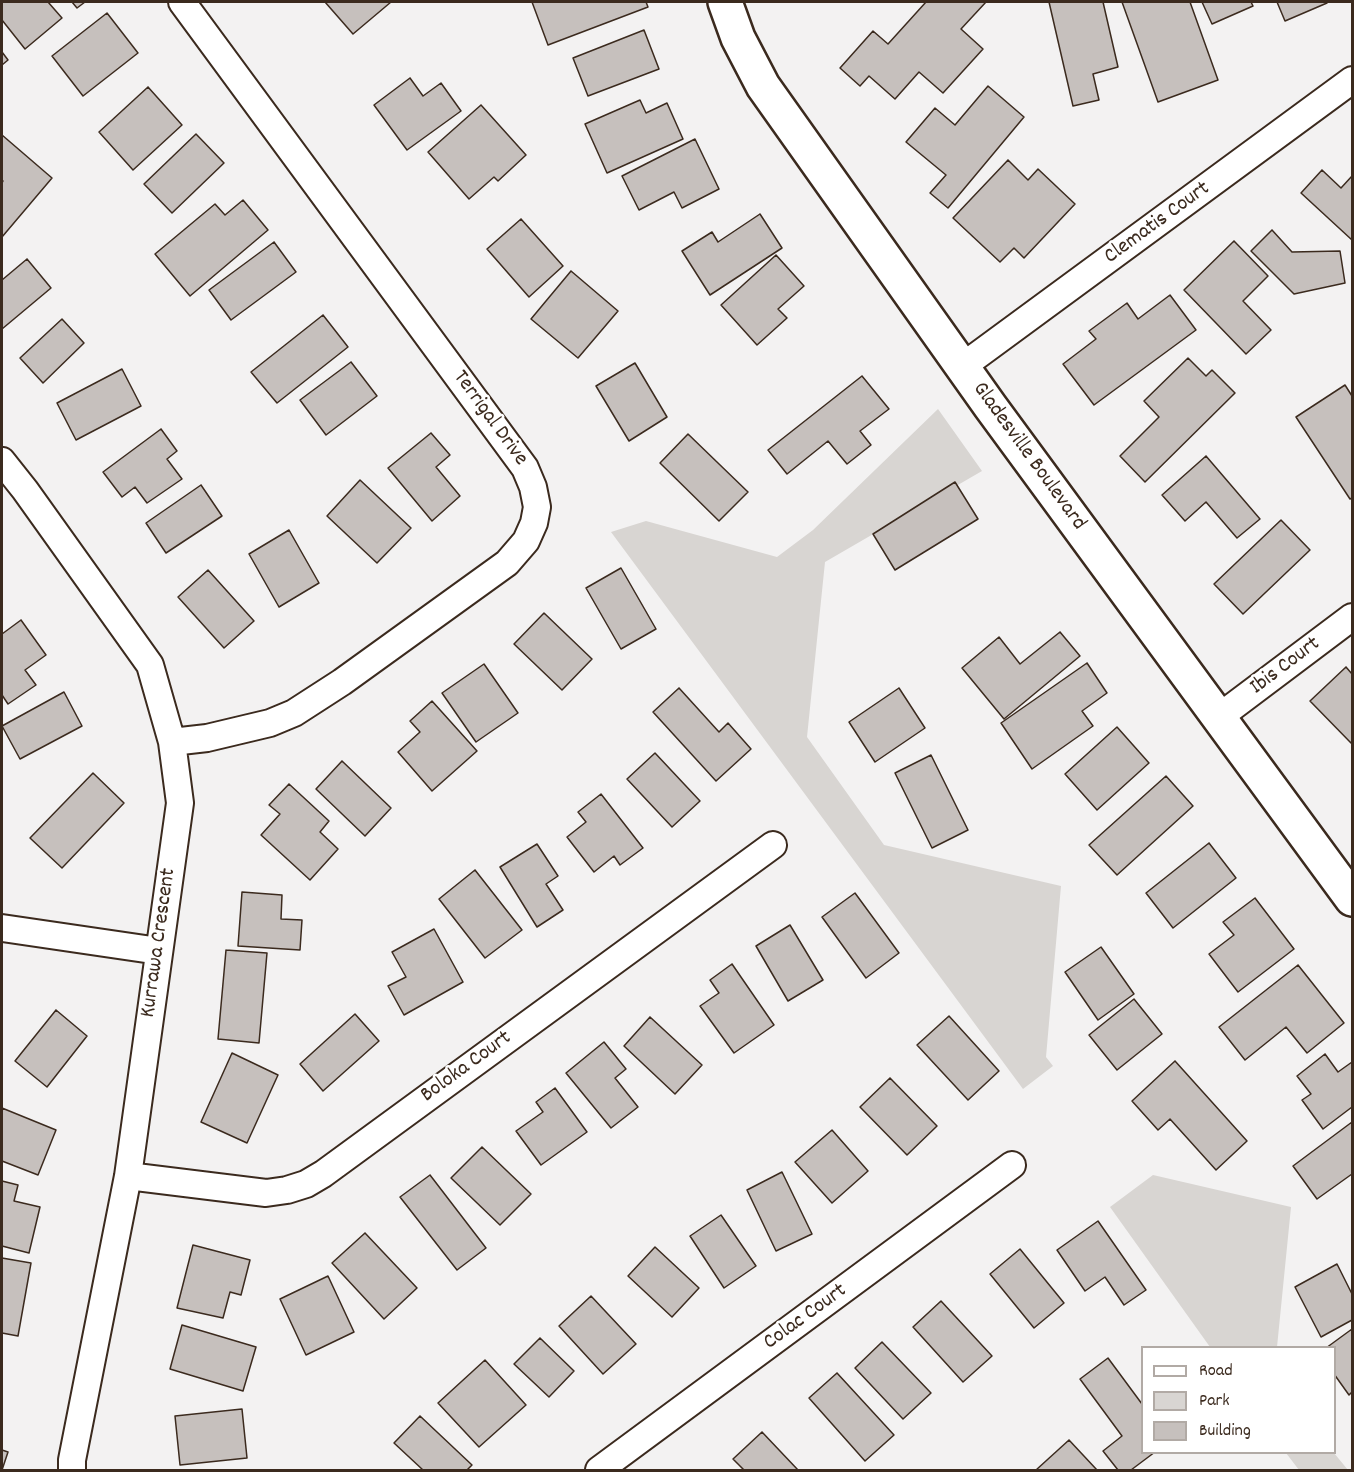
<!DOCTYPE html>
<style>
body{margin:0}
#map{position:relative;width:1354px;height:1472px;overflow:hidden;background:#f3f2f2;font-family:Dekko,sans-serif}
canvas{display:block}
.frame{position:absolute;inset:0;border:3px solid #3b2a1e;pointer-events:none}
.legend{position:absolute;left:1141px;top:1346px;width:195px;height:108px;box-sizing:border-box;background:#fff;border:2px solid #b1aaa5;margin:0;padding:8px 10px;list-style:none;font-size:18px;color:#3b2a1e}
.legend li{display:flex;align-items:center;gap:12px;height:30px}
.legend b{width:30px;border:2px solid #b1aaa5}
</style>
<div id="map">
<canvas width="1354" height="1472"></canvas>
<div class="frame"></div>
<ul class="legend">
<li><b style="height:8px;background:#fff"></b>Road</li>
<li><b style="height:16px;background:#d8d5d2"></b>Park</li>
<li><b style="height:16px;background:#c6c0bd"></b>Building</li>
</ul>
</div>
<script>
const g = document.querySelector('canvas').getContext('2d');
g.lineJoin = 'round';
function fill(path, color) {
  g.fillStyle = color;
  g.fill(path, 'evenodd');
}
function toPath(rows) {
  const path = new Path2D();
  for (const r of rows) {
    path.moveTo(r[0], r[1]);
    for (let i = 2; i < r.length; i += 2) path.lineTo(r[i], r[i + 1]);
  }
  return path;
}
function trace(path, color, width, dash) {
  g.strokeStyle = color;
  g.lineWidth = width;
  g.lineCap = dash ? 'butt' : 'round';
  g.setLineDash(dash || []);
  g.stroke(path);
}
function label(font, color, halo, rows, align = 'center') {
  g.font = font + ' Dekko,sans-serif';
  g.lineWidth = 5;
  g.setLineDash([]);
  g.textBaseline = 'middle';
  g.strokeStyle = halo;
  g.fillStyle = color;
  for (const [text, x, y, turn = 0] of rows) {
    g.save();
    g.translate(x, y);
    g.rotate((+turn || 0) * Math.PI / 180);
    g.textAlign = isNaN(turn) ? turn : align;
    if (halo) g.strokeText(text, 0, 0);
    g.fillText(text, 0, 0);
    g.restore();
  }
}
const green = toPath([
 [938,409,982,471,825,562,807,737,884,845,1061,886,1046,1057,1053,1066,1023,1089,611,532,646,521,777,557,813,530],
 [1153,1175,1291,1207,1277,1347,1210,1347,1110,1207],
 [1286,1453,1334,1453,1348,1470,1299,1470]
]);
const building = toPath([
 [2,2,48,2,62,18,25,49,2,20,2,2],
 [72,2,85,2,77,8,72,2],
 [325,2,391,2,353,34,325,2],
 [532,2,646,2,648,7,548,45,532,2],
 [926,2,986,2,961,29,983,49,943,93,919,72,895,99,869,76,860,86,840,68,873,31,888,44,926,2],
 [1049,2,1103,2,1118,67,1093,74,1099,100,1073,106,1049,2],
 [1122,2,1190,2,1218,80,1158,102,1122,2],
 [1202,2,1251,2,1253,6,1212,24,1202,2],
 [1277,2,1326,2,1327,3,1285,21,1277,2],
 [107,13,138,53,83,96,52,56,107,13],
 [644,30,659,69,588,96,573,58,644,30],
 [2,52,8,60,2,65,2,52],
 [410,78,423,96,441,83,461,111,407,150,374,105,410,78],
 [988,86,1024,117,948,208,930,193,946,175,906,142,935,108,955,125,988,86],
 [148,87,182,125,133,170,99,132,148,87],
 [640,100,646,113,667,103,683,139,607,173,585,124,640,100],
 [481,105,526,155,498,181,494,177,469,199,428,152,481,105],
 [196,134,224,163,172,213,144,184,196,134],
 [2,135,52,178,2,237,2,183,3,181,2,180,2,135],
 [695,139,719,189,682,208,674,192,639,210,622,176,695,139],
 [1008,160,1028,180,1038,169,1075,204,1024,258,1014,248,1000,262,953,218,1008,160],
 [1322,170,1341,188,1352,176,1352,240,1301,193,1322,170],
 [243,200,268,230,190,296,155,254,215,204,225,215,243,200],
 [760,214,782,248,710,295,682,251,712,232,718,242,760,214],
 [521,219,563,266,529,297,487,249,521,219],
 [1272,230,1292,252,1340,251,1345,283,1294,294,1251,251,1272,230],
 [1234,241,1268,276,1243,301,1271,330,1246,354,1184,290,1234,241],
 [274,242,296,272,231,320,209,290,274,242],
 [776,255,804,286,778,309,787,318,757,345,721,305,776,255],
 [27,259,51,288,2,329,2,280,27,259],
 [571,271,618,311,578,358,531,319,571,271],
 [1170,295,1196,330,1094,405,1063,364,1096,339,1089,331,1127,303,1138,319,1170,295],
 [323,315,348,347,277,403,251,372,323,315],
 [62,319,84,343,43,383,20,358,62,319],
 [1188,358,1206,376,1212,370,1235,393,1145,482,1120,456,1159,417,1144,401,1188,358],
 [351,362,377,396,326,435,300,400,351,362],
 [635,363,667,417,629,441,596,386,635,363],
 [122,369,141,406,76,440,57,403,122,369],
 [862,376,889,409,860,431,871,445,847,464,828,441,787,474,768,450,862,376],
 [1345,385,1352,396,1352,498,1350,499,1296,417,1345,385],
 [161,429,177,451,167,459,182,479,147,503,135,487,122,497,103,472,161,429],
 [431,433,450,455,436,467,460,496,432,521,388,468,431,433],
 [688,434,748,492,719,521,660,463,688,434],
 [1206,456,1260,519,1237,538,1206,502,1185,521,1162,495,1206,456],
 [360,480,411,528,377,563,327,516,360,480],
 [955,482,978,519,895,570,873,534,955,482],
 [201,485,222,516,166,553,146,523,201,485],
 [1281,520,1310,550,1243,614,1214,584,1281,520],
 [289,530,319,583,279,607,249,554,289,530],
 [621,568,656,629,621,649,586,588,621,568],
 [208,570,254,621,224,648,178,597,208,570],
 [544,613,592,659,562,690,514,644,544,613],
 [21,620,46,655,25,670,36,685,8,704,2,695,2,634,21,620],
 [1060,632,1080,656,1004,719,962,668,999,637,1020,664,1060,632],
 [1087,663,1107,693,1082,711,1093,726,1032,769,1001,723,1087,663],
 [484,664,518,713,476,742,442,693,484,664],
 [1346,667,1352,674,1352,741,1351,743,1310,701,1346,667],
 [679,688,719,732,728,723,751,749,716,781,653,712,679,688],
 [899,688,925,728,875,762,849,722,899,688],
 [64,692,82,726,20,759,2,726,64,692],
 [432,701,477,751,432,791,398,752,420,732,410,721,432,701],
 [1117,727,1149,763,1097,810,1065,774,1117,727],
 [655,753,700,801,672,827,627,779,655,753],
 [931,755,968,830,932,848,895,773,931,755],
 [342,761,391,808,365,836,316,789,342,761],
 [93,773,124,803,62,868,30,838,93,773],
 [1166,776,1193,806,1117,875,1089,845,1166,776],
 [289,784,329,821,320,832,338,849,310,880,261,835,280,814,269,805,289,784],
 [601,794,643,848,620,865,614,856,594,872,567,837,586,822,578,812,601,794],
 [1209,843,1236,878,1173,928,1146,893,1209,843],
 [537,844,558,876,546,884,563,910,537,927,500,867,537,844],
 [475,870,522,930,485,958,439,899,475,870],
 [242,892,282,895,281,919,302,920,300,950,238,946,242,892],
 [855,893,899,953,866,978,822,917,855,893],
 [1255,898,1294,949,1238,992,1209,954,1234,935,1223,922,1255,898],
 [790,925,823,980,788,1001,756,946,790,925],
 [434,929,463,982,404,1015,388,986,406,977,392,952,434,929],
 [1101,947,1134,994,1098,1020,1065,972,1101,947],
 [226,950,267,953,259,1043,218,1039,226,950],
 [732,964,774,1025,734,1053,700,1006,719,993,710,980,732,964],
 [1298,965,1344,1023,1307,1053,1286,1027,1245,1060,1219,1027,1298,965],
 [1134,999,1162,1034,1117,1070,1089,1035,1134,999],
 [56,1010,87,1036,47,1087,15,1061,56,1010],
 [355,1014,379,1041,323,1091,300,1064,355,1014],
 [949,1016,999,1071,968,1100,917,1045,949,1016],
 [650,1017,702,1065,675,1094,624,1046,650,1017],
 [604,1042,626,1069,615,1078,638,1107,611,1128,566,1073,604,1042],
 [232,1053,278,1075,247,1143,201,1122,232,1053],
 [1325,1054,1338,1072,1352,1062,1352,1107,1323,1129,1302,1100,1311,1094,1297,1076,1325,1054],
 [1175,1061,1247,1141,1216,1170,1170,1119,1158,1130,1132,1101,1175,1061],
 [890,1078,937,1126,907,1155,860,1107,890,1078],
 [555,1088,587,1132,541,1165,516,1131,543,1112,536,1102,555,1088],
 [2,1108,56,1130,38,1175,2,1161,2,1108],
 [1352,1122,1352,1174,1317,1199,1293,1166,1352,1122],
 [832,1130,868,1171,832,1203,795,1162,832,1130],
 [482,1147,531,1194,500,1225,451,1178,482,1147],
 [782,1172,812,1234,776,1251,747,1190,782,1172],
 [430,1175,486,1248,457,1270,400,1197,430,1175],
 [2,1181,18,1185,14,1201,40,1207,29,1253,2,1246,2,1181],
 [721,1215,756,1266,724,1288,690,1236,721,1215],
 [1098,1221,1146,1290,1124,1305,1105,1277,1085,1291,1057,1250,1098,1221],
 [365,1233,417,1288,384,1319,332,1263,365,1233],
 [193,1245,250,1260,241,1295,230,1292,223,1318,177,1308,193,1245],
 [655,1247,699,1288,672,1317,628,1276,655,1247],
 [1020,1249,1064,1303,1034,1328,990,1274,1020,1249],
 [2,1258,31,1263,18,1336,2,1333,2,1258],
 [1337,1264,1352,1294,1352,1320,1321,1337,1295,1287,1337,1264],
 [328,1276,354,1332,306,1355,280,1299,328,1276],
 [591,1296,636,1344,603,1374,559,1326,591,1296],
 [941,1301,992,1356,963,1382,913,1327,941,1301],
 [182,1325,256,1347,243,1391,170,1369,182,1325],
 [1352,1329,1352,1392,1349,1395,1334,1374,1334,1348,1326,1348,1352,1329],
 [540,1338,574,1371,549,1397,514,1364,540,1338],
 [882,1342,931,1393,903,1419,855,1368,882,1342],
 [1108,1358,1142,1404,1142,1452,1155,1452,1131,1470,1118,1470,1103,1451,1122,1436,1080,1379,1108,1358],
 [485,1360,526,1405,479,1447,438,1403,485,1360],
 [837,1373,894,1435,865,1461,809,1398,837,1373],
 [242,1409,247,1458,180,1465,175,1416,242,1409],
 [420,1416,472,1465,467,1470,423,1470,394,1443,420,1416],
 [762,1432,798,1470,744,1470,733,1459,762,1432],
 [1069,1440,1097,1470,1036,1470,1069,1440],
 [2,1450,8,1452,2,1470,2,1450]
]);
const street = toPath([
 [963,366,1352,80],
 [2,461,25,490,150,665,172,742,180,803,128,1176,72,1460,72,1470],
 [1219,717,1352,617],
 [172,742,207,738,270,723,294,713,342,682,507,563,526,541,534,523,537,507,533,487,525,468,182,2],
 [2,928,159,951],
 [128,1176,266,1193,287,1190,306,1184,323,1174,773,845],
 [599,1470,1012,1165]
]);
const secondary = toPath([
 [725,2,738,38,763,86,990,406,1352,899]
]);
const streetNames = [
 ["Clematis Court",1158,224,-36],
 ["Terrigal Drive",489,419,54],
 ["Gladesville Boulevard",1028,457,54],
 ["Ibis Court",1286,667,-37],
 ["Kurrawa Crescent",160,943,-82],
 ["Boloka Court",467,1068,-36],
 ["Colac Court",806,1318,-36]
];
fill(green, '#d8d5d2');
fill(building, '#c6c0bd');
trace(building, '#3b2a1e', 1.5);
trace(street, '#3b2a1e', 30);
trace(secondary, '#3b2a1e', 38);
trace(street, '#fff', 26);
trace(secondary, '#fff', 33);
label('22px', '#3b2a1e', '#fff', streetNames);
</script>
